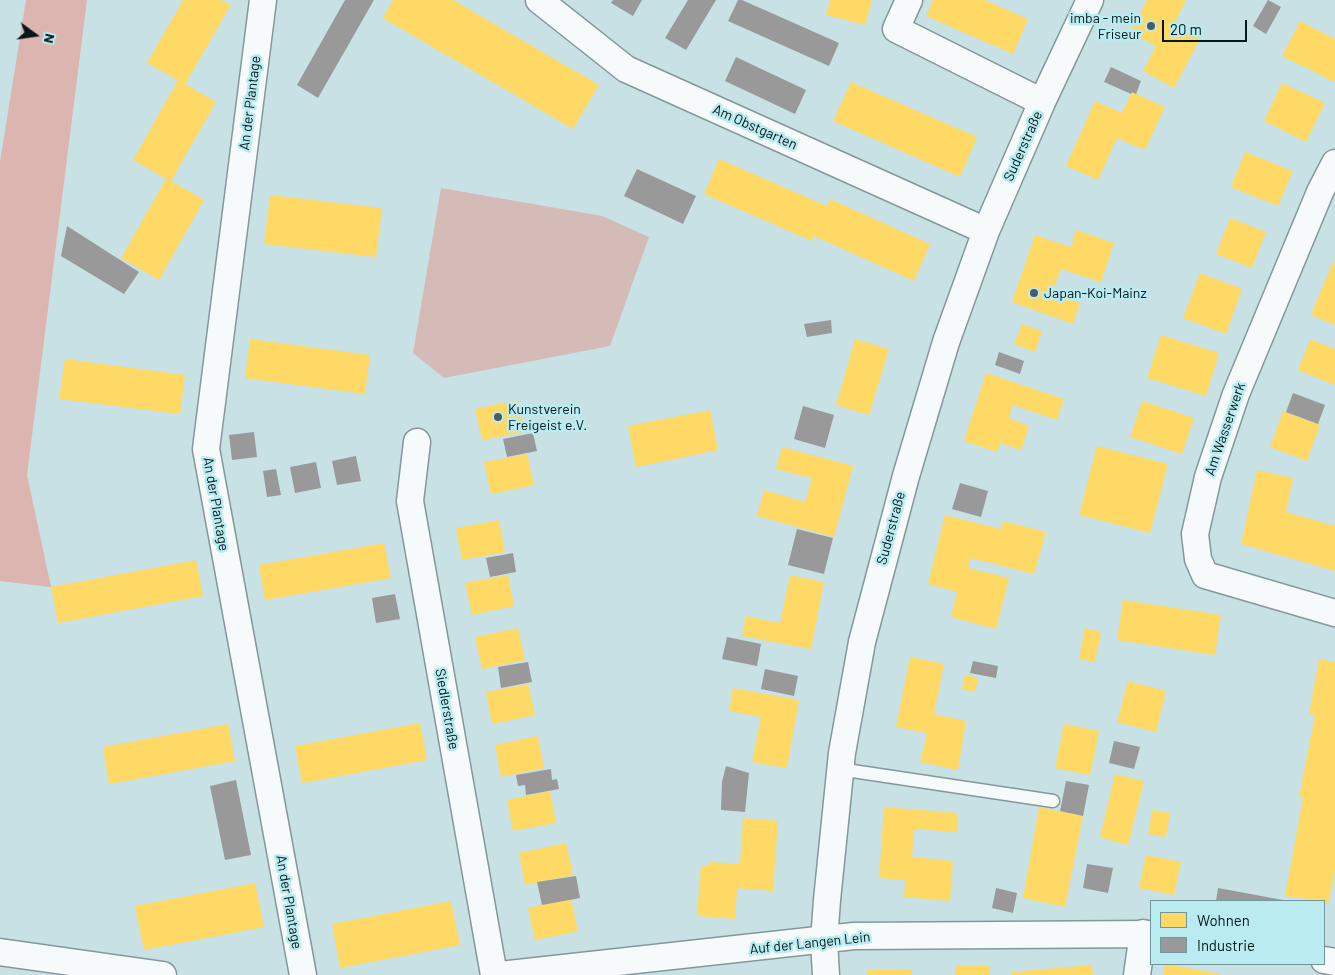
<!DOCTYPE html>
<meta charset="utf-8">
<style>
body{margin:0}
#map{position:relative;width:1335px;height:975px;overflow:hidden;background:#c7e1e4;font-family:Barlow,sans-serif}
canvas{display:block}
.legend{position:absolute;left:1150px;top:900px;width:175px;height:65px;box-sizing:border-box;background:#baebf1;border:1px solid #71969b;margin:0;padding:6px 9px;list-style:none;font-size:15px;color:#041719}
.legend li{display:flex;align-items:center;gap:10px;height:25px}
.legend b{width:25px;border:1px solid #71969b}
.north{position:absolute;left:10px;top:10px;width:50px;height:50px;-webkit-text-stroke:4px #baebf1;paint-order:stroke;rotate:104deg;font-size:14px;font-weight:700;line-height:20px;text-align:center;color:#041719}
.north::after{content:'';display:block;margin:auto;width:18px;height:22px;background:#041719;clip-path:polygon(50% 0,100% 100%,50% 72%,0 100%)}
.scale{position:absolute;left:1162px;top:20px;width:85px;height:22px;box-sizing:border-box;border:2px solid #041719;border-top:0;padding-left:6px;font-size:15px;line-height:18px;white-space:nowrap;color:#041719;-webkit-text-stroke:4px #baebf1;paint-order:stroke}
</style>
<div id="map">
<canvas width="1335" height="975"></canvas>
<ul class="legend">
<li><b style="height:14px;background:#ffd966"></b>Wohnen</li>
<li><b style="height:14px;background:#999"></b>Industrie</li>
</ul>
<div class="north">N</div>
<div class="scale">20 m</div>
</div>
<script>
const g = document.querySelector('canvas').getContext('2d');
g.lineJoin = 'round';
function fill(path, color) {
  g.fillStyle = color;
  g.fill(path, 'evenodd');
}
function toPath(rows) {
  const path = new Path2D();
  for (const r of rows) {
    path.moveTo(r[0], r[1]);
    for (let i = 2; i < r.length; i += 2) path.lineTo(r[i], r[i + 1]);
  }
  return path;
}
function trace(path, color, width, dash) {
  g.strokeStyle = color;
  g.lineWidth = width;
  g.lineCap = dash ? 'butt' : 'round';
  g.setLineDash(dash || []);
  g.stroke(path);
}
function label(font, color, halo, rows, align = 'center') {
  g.font = font + ' Barlow,sans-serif';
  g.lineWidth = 5;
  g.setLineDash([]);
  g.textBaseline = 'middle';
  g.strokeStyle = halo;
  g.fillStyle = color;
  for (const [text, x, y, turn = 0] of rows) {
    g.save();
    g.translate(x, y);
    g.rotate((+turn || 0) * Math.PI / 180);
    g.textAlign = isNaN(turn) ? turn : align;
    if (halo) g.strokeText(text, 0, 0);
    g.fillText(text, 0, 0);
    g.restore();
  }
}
const green = toPath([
 [441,188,602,216,649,237,610,346,444,378,413,353]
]);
const forest = toPath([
 [26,0,87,0,27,475,51,587,0,581,0,162]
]);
const homes = toPath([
 [183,0,221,0,231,5,185,84,216,102,171,181,204,200,159,280,121,258,166,179,133,160,178,80,147,63],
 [393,0,453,0,599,85,573,129,383,18],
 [830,0,872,0,865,25,826,15],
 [933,0,985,0,1028,19,1013,54,926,16],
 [1147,0,1186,0,1172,28,1179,31,1180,29,1200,39,1174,88,1143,71,1156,46,1130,33],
 [1300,21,1335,39,1335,82,1282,56],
 [851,82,977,137,960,177,833,121],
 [1282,83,1325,103,1306,142,1264,121],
 [1132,92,1165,107,1145,150,1117,138,1098,180,1066,166,1095,101,1122,113],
 [1245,152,1293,171,1278,206,1231,187],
 [719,159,827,206,830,199,930,244,914,281,814,236,812,241,704,194],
 [270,195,382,208,376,257,264,244],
 [1230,218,1266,232,1252,268,1216,254],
 [1076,230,1114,243,1101,282,1061,269,1052,293,1080,303,1073,324,1012,302,1035,235,1071,247],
 [1333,262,1335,263,1335,325,1311,315],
 [1200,273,1242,289,1226,334,1183,318],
 [1022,324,1042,331,1035,352,1014,344],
 [1161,335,1219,353,1206,396,1147,378],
 [250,339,370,355,365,394,245,378],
 [855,339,889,349,869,415,836,405],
 [1310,339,1335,349,1335,385,1298,370],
 [65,359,185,375,180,414,59,399],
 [986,373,1064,399,1057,420,1013,405,1009,418,1029,426,1021,450,1000,443,997,452,964,441],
 [518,400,525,432,482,440,475,409],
 [1142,401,1194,418,1182,454,1130,437],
 [710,410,718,450,636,467,628,426],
 [1283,411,1320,425,1307,461,1270,447],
 [1097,446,1168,464,1150,533,1079,515],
 [782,447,853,466,834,537,757,516,764,490,805,502,812,478,776,469],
 [527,454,534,485,491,494,484,462],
 [1257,470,1293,478,1286,512,1335,526,1335,571,1241,544],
 [945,515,1001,529,1003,521,1046,532,1034,574,971,558,968,568,1009,578,996,629,951,617,957,592,928,584],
 [499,520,505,552,462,560,456,528],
 [384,543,391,578,265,600,259,565],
 [196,560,203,596,58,623,51,587],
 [508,575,514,606,472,615,465,583],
 [790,575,824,582,811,649,742,636,746,616,780,623],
 [1123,600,1221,615,1215,655,1117,640],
 [518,628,525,660,482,669,475,637],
 [1085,628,1101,632,1095,662,1079,659],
 [910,657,944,664,934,714,966,721,958,770,920,762,927,733,896,727],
 [1319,659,1335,662,1335,870,1328,904,1324,901,1285,896,1303,798,1299,797,1315,715,1309,714],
 [965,675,978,678,975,692,962,689],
 [1128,681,1166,691,1156,732,1117,722],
 [528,684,535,715,492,724,486,692],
 [733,688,799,700,787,768,752,762,761,717,729,711],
 [420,723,427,760,302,783,295,746],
 [228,724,235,761,109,784,103,747],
 [1064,724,1099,731,1090,775,1055,768],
 [538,736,544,768,501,777,495,745],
 [1115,774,1144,781,1128,845,1100,837],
 [550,791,556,823,513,831,507,800],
 [884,807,958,813,957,832,914,829,912,857,953,861,950,901,904,897,905,880,879,878],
 [1039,807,1083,816,1065,907,1023,898],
 [1152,810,1170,813,1166,837,1148,834],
 [743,818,778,821,773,891,737,888,735,919,697,916,701,865,710,866,710,862,740,864],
 [566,843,573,875,525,885,519,853],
 [1146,855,1181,862,1174,895,1139,888],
 [255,883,264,927,144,950,135,906],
 [571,899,578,931,535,940,528,908],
 [451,901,460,945,340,968,332,924],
 [1165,964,1220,974,1220,975,1163,975],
 [956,965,990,966,990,975,955,975],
 [1092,965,1093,975,1012,975,1011,972],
 [912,969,912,975,867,975,867,970]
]);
const industry = toPath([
 [345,0,374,0,318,98,297,85],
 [613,0,642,0,633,16,611,3],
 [688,0,716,0,686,50,665,38],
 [738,0,742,0,839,43,829,66,728,21],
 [1268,0,1281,7,1266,34,1253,26],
 [736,57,806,90,795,114,725,81],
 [1111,67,1141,81,1136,94,1132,92,1131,94,1104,82],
 [637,169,696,196,683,224,624,196],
 [67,226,139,272,124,294,61,256],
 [831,320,832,333,807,337,804,324],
 [999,352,1024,361,1020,374,995,365],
 [1293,393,1325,405,1318,424,1286,412],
 [803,406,834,415,825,448,794,439],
 [254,432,257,457,232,460,229,435],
 [533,433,537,451,507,457,503,439],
 [356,456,361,481,337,485,332,461],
 [316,462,321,488,295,493,290,467],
 [276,469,281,495,267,497,263,471],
 [960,483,988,491,981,517,952,509],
 [797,529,833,538,824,574,788,565],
 [513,553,516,572,490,577,486,558],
 [395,594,400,619,376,623,372,598],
 [727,637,761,644,757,666,722,659],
 [973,661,998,666,996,678,970,673],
 [528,662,532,682,501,688,498,667],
 [765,669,798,676,794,696,761,689],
 [1114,741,1140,747,1134,769,1109,763],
 [726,766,749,773,745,812,721,810,722,782],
 [551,769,552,780,557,779,559,789,526,795,525,785,518,786,516,775],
 [236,780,251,855,225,860,210,786],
 [1066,781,1089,785,1083,816,1060,811],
 [1087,864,1113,868,1108,893,1083,888],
 [576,876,580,898,542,905,537,882],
 [996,888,1017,893,1013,913,992,908],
 [1218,888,1283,900,1283,901,1216,901]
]);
const service = toPath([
 [839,769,1053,801]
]);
const minor = toPath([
 [263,0,206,449,303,975],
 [539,0,626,69,986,231],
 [909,0,896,29,1042,102],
 [1335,163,1320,192,1236,394,1208,477,1195,534,1198,559,1205,575,1335,613],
 [417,442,410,501,494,975],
 [0,952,163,975],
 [1324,960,1335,962],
 [500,975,854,936,1151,934],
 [826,975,824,941,827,900,842,753,862,642,906,476,946,342,986,231,1042,102,1090,0],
 [1137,975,1143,933]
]);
const markers = [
 [1151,26,5,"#485e60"],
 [1034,293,5,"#485e60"],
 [498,417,5,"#485e60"]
];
const poiNames = [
 ["imba - mein",1141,18,"right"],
 ["Friseur",1141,34,"right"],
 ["Japan-Koi-Mainz",1044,293],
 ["Kunstverein",508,409],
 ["Freigeist e.V.",508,425]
];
const streetNames = [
 ["An der Plantage",250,103,-83],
 ["Am Obstgarten",755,127,24],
 ["Suderstraße",1023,146,-66],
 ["Am Wasserwerk",1225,429,-71],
 ["An der Plantage",216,504,80],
 ["Suderstraße",891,528,-75],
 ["Siedlerstraße",447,709,80],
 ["An der Plantage",289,902,80],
 ["Auf der Langen Lein",810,943,-6]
];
fill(green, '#d5bbb8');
fill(forest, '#dcb4b0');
fill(homes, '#ffd966');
fill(industry, '#999');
trace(service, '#84989a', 15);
trace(minor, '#84989a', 29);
trace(service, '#f7fafb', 12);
trace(minor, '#f7fafb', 26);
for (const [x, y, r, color] of markers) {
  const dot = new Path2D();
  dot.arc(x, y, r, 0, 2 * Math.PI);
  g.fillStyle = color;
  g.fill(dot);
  trace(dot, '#baebf1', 2);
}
label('14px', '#041719', '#baebf1', poiNames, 'left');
label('14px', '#041719', '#baebf1', streetNames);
</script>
